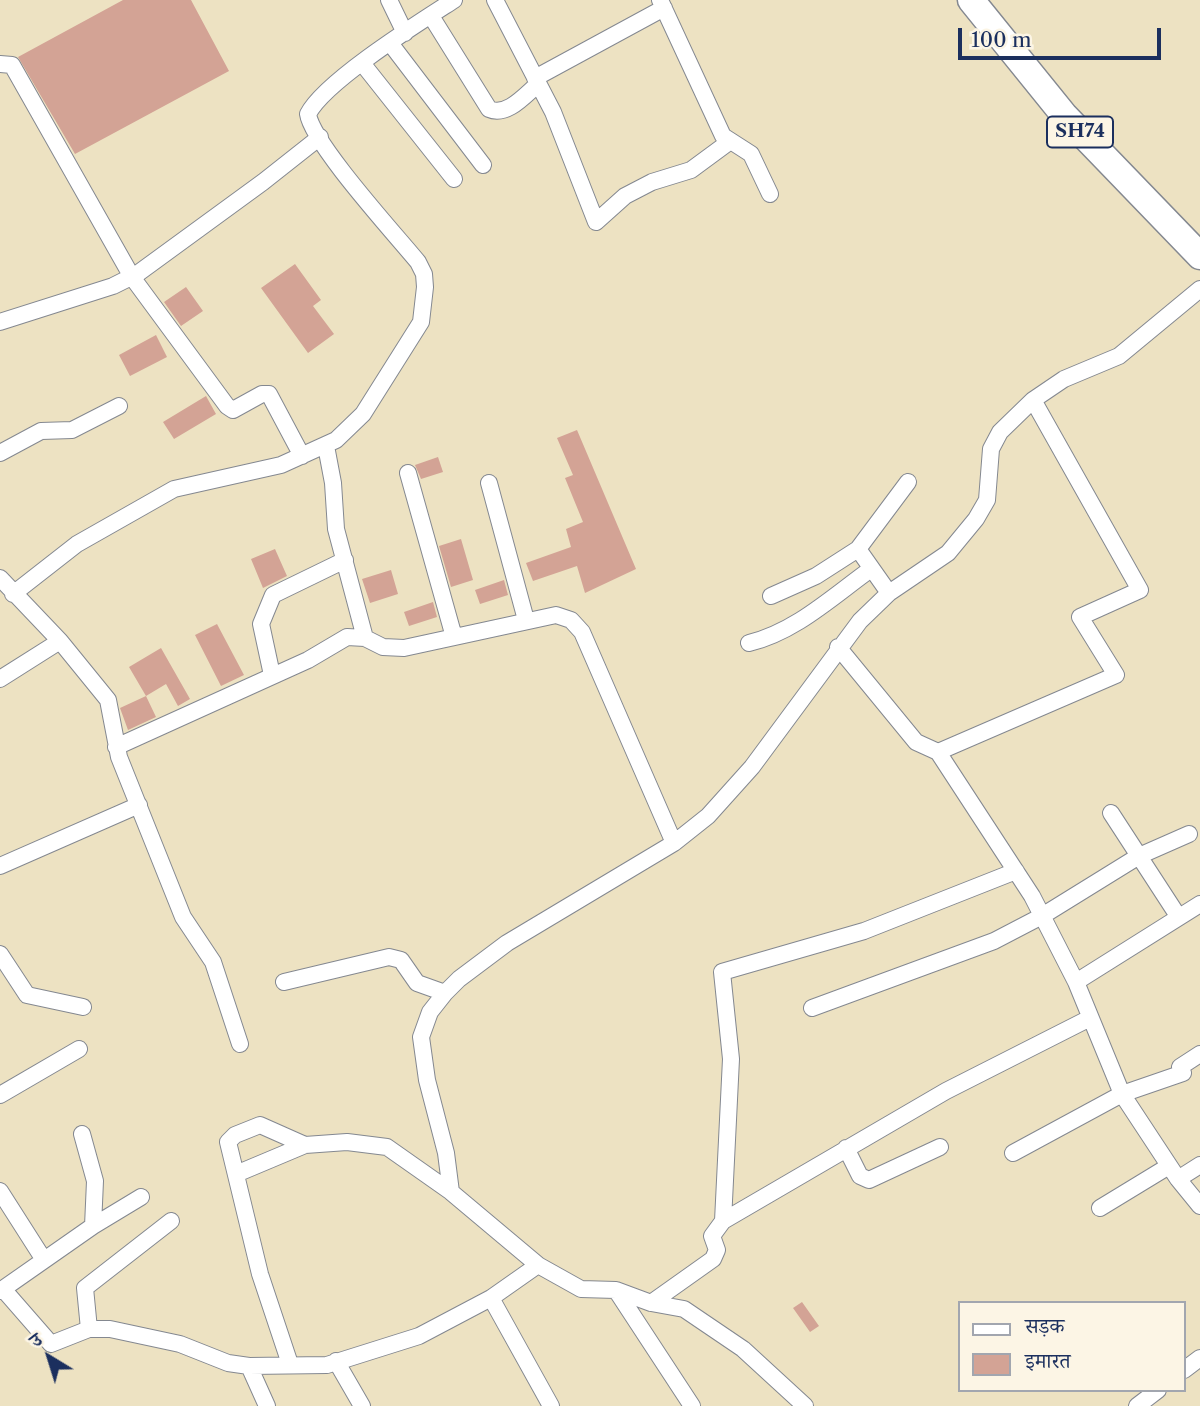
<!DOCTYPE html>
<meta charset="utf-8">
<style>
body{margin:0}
#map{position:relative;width:1200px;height:1406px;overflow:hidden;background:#ede2c2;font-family:"Libre Caslon Text","Noto Serif Devanagari",serif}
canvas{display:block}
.legend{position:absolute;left:958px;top:1301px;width:228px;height:91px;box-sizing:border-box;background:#fcf5e5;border:2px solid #a2a6af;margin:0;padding:9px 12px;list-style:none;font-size:21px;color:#1b2f5e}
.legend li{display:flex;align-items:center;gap:14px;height:35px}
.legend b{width:35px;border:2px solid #a2a6af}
.north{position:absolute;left:14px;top:1322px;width:70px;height:70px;-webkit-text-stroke:5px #fcf5e5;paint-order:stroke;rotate:322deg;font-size:19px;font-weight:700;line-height:28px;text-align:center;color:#1b2f5e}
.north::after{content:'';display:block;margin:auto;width:24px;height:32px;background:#1b2f5e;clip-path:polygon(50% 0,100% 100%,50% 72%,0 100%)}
.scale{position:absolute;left:958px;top:28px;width:203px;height:32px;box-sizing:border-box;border:4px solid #1b2f5e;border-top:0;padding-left:9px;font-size:21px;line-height:24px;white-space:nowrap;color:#1b2f5e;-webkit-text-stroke:5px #fcf5e5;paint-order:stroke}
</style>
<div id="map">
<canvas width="1200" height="1406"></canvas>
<ul class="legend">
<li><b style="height:9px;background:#fff"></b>सड़क</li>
<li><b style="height:19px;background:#d3a395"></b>इमारत</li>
</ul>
<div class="north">उ</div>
<div class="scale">100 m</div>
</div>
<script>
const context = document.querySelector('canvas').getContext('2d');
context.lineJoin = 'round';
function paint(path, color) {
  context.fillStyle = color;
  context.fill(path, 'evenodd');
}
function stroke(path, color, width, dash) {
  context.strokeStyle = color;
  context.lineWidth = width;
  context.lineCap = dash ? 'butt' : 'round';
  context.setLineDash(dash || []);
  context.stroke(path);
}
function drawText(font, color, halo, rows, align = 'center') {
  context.font = font + ' "Libre Caslon Text",serif';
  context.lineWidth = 7;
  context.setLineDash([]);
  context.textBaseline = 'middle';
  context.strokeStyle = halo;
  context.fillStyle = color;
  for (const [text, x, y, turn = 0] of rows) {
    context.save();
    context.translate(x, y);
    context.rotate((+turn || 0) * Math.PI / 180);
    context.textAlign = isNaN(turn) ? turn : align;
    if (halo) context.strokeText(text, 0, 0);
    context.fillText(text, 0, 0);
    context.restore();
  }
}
const building = new Path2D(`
 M123,0H191L229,71L75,154L18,57Z
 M295,264L321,300L313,306L334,334L308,353L261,288Z
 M186,287L203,311L181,326L164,302Z
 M156,335L167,357L130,376L119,355Z
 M206,396L216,414L174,439L163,422Z
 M577,430L636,569L585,593L577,566L533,581L526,563L571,547L566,529L583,522L565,478L573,475L557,438Z
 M438,457L443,472L421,479L415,465Z
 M461,539L473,580L451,587L439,546Z
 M275,549L287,576L263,588L251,559Z
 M391,570L398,594L370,603L362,579Z
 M504,580L508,595L480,604L475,590Z
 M433,602L437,617L409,626L404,612Z
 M217,624L244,675L221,686L195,635Z
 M161,648L190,699L178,706L166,684L146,696L129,667Z
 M146,696L156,717L128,730L120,708Z
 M802,1302L819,1326L810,1332L793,1308Z`);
const minor = new Path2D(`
 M389,0L405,33
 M495,0L553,112L596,222L625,196L652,182L691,170L729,142
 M660,0L723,136L751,154L770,194
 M431,16L489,109C507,117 525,95 538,84
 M390,43L483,165
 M362,63L454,179
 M0,64L12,65L132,277L227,406L233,410L262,394H269L302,456
 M535,78L664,8
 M0,322L113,286L137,274L263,182L320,137
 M1033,400L1140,590L1080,617L1116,675L938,752L1032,896L1076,982L1122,1094L1178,1179L1200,1206
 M326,446L333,483L336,529L365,638
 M0,453L41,431L72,430L119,406
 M408,473L454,637
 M489,483L526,620
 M0,578L60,641L108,700L119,757L183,917L213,962L240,1044
 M889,593L858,549L908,482
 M13,594L77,544L174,489L281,465L336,440L363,414L421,322L425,287L424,274L418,262C395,234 312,143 308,114C325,81 420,22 454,0
 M771,596L816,576L858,549
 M749,643C795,632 832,597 871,569
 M838,647L916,742L938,752
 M272,675L261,624L273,595L345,560
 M0,679L60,641
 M116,747L308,660L347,637L365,638L383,647L404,648L556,615L571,620L582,632L674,843
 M1111,813L1178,916
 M0,866L139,805
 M0,954L27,995L83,1007
 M284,982L389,957L401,960L417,983L445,993
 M1076,982L1200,904
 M812,1008L994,941L1042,916L1139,856L1189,834
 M1180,1067L1200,1054
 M0,1095L79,1049
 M82,1134L95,1181L93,1226
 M846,1148L860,1176L869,1180L940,1147
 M1013,1153L1122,1094L1183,1073
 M236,1174L305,1145
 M1178,1179L1200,1165
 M0,1191L44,1260
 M451,1192L446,1153L427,1080L421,1037L430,1012L445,993L459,979L507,943L674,843L708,816L752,767L860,621L889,593L948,553L976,519L987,500L991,449L1000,432L1033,400L1064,379L1119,356L1200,289
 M1100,1208L1169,1166
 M723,1221L731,1059L722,972L864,931L1016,871
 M3,1289L51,1344L89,1329H110L180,1344L228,1363L249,1366L327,1365L419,1336L491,1298L538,1265
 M616,1290L692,1406
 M0,1291L93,1226L141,1197
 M491,1298L551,1406
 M651,1303L713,1259L717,1250L712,1236L723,1221L946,1091L1090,1018
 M89,1329L85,1288L171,1221
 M336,1361L362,1406
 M290,1364L260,1274L228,1142L235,1135L260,1125L305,1145L347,1142L387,1147L451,1192L538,1265L581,1289L616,1290L651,1303L684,1309L743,1349L805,1406
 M249,1366L267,1406
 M1184,1370L1200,1358
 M1137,1406L1158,1390`);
const primary = new Path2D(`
 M971,0L1064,115L1200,256`);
const shields = [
 [1080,132,66]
];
const shieldNames = [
 ["SH74",1080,132]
];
paint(building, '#d3a395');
stroke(minor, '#848890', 18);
stroke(primary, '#848890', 29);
stroke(minor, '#fff', 16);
stroke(primary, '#fff', 26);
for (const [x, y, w] of shields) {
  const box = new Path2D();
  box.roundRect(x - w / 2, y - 15.5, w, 31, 5);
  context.fillStyle = '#fcf5e5';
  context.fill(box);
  stroke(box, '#1b2f5e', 2);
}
drawText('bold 19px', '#1b2f5e', null, shieldNames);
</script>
